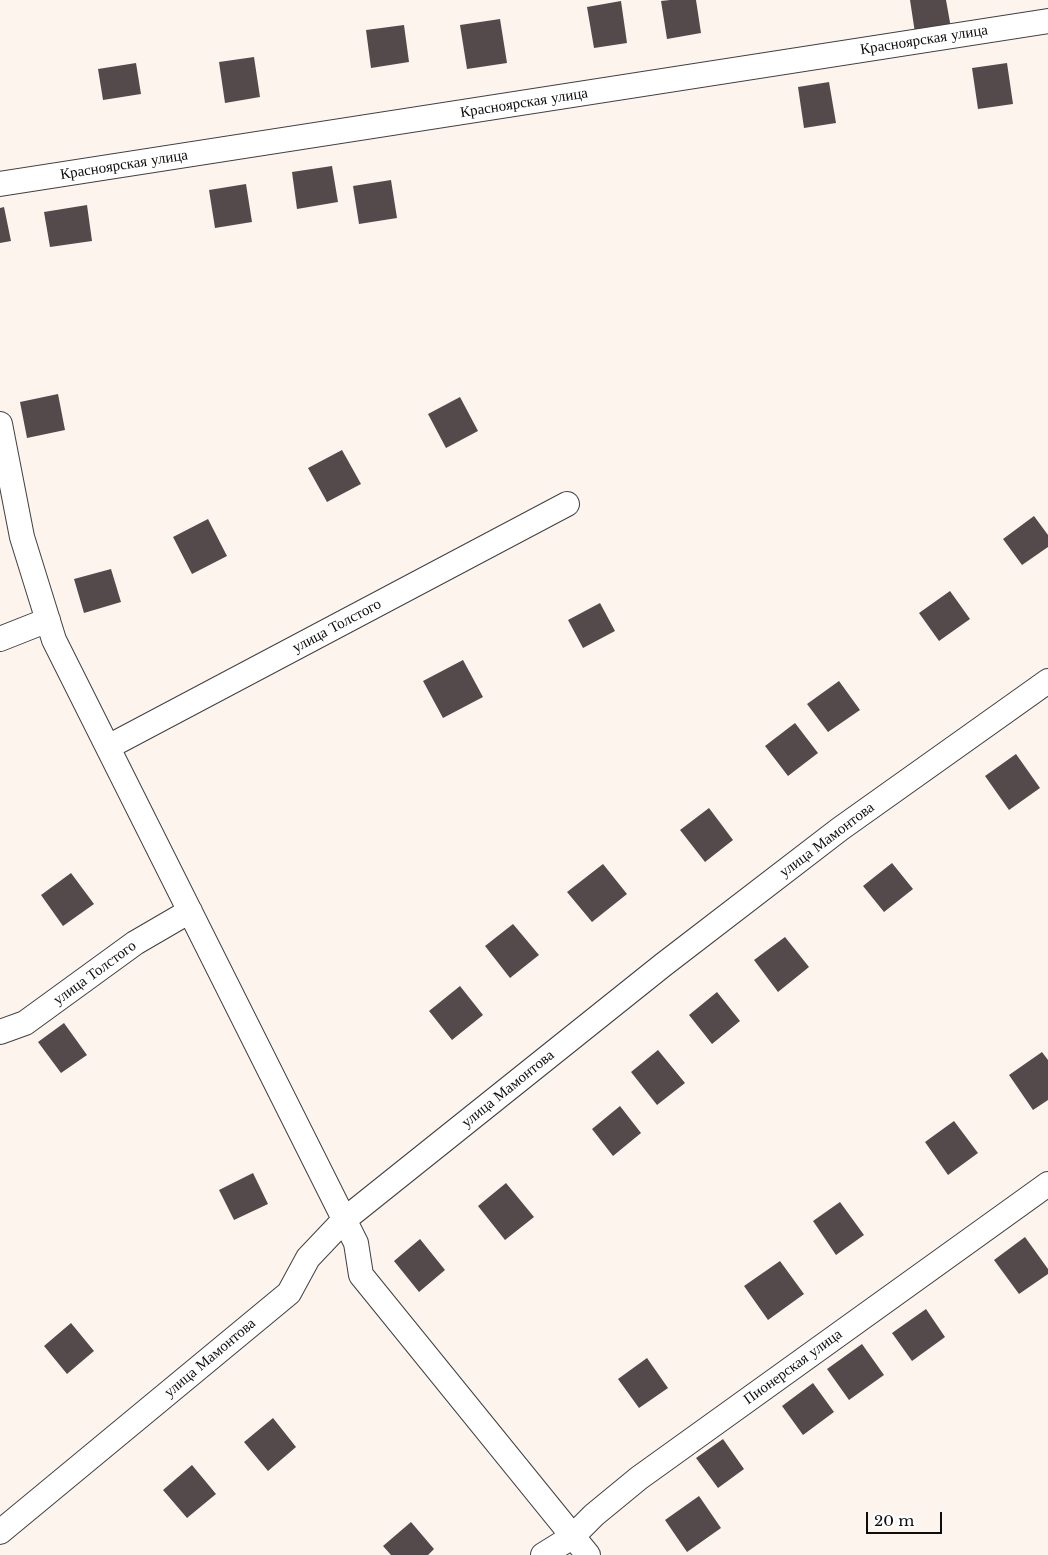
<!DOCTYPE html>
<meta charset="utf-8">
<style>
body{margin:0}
#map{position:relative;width:1048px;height:1555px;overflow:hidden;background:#fef4ee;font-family:"Libre Baskerville",serif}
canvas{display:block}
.scale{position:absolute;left:866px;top:1512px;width:76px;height:22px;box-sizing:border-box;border:2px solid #0d0d0d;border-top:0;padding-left:6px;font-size:15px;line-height:18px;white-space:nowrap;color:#0d0d0d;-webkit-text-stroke:4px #fff;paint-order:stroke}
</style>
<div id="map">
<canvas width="1048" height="1555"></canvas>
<div class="scale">20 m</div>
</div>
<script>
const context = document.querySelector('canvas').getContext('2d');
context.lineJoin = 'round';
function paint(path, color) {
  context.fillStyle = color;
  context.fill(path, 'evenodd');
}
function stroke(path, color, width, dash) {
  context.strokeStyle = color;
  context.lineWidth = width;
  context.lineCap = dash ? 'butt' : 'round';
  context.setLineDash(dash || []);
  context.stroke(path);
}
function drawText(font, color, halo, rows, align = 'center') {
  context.font = font + ' "Libre Baskerville",serif';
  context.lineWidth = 5;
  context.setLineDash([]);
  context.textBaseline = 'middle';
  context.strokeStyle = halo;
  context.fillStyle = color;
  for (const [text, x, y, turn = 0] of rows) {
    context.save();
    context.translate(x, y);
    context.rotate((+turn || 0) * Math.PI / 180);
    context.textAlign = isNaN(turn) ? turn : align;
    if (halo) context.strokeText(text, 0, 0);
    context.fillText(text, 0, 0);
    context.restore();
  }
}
const building = new Path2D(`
 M670,0H696L701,33L667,39L661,1Z
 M910,0H946L951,28L915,33Z
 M621,1L627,43L594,48L587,7Z
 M500,19L507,63L467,69L460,25Z
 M404,25L409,62L371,68L366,30Z
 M254,57L260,97L225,103L219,62Z
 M136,63L141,94L103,100L98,69Z
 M1007,63L1013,104L978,109L972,68Z
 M829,82L836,123L804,128L798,87Z
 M332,166L338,202L297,209L292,172Z
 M391,180L397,218L359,224L353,186Z
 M246,184L252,222L215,228L209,190Z
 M87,205L92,241L50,247L44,212Z
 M4,207L11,241L0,243V208Z
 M58,394L65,430L27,438L20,402Z
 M460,397L478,431L446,448L428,414Z
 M342,450L361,484L327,502L308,468Z
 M1034,516L1048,535V547L1022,565L1003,539Z
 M208,519L227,556L192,574L173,537Z
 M111,569L121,602L84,613L74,579Z
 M950,591L970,619L939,641L919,613Z
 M600,603L615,631L583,648L568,620Z
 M463,660L483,697L443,718L423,681Z
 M839,681L860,710L828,732L807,704Z
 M795,723L818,753L788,776L765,746Z
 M1016,754L1040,788L1009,810L985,776Z
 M709,808L733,840L705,862L680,830Z
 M892,863L913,889L884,912L863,886Z
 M603,864L627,894L592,922L567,892Z
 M71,873L94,904L63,926L41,895Z
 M513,924L539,955L510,978L485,946Z
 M785,937L809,967L778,992L754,960Z
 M460,986L483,1015L452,1040L429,1011Z
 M717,992L740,1021L712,1044L689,1015Z
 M64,1023L87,1055L61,1073L38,1042Z
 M658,1050L685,1083L657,1105L631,1072Z
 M1042,1052L1048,1060V1100L1033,1110L1009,1075Z
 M620,1106L641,1133L613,1156L592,1129Z
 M954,1121L978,1153L948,1175L925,1142Z
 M253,1173L268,1204L234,1220L219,1190Z
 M506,1183L534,1217L505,1240L478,1206Z
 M840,1202L864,1235L836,1255L813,1221Z
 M1025,1237L1048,1269V1274L1019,1294L994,1260Z
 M420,1239L445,1270L419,1292L394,1261Z
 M780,1261L804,1294L768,1320L744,1286Z
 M926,1309L945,1337L912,1361L892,1333Z
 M71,1323L94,1351L67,1374L44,1346Z
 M862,1344L884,1375L849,1400L827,1369Z
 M647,1358L668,1388L639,1408L618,1379Z
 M813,1383L834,1412L803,1435L782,1406Z
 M273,1418L296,1447L268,1471L244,1442Z
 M723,1439L744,1469L718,1488L696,1458Z
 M192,1465L216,1494L187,1518L163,1490Z
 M699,1496L721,1528L687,1552L665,1520Z
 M411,1522L434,1549L428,1555H391L383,1546Z`);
const street = new Path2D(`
 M0,184L1048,21
 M0,424L22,537L54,640L356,1243L361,1275L588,1555
 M0,639L48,620
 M108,747L567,504
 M0,1032L25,1023L135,943L190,911
 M0,1532L289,1293L308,1258L344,1220L663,965L840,829L1048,681
 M543,1555L572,1537L594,1515L639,1478L1048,1184`);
const streetNames = [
 ["Красноярская улица",924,40,-9],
 ["Красноярская улица",524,103,-9],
 ["Красноярская улица",124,165,-9],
 ["улица Толстого",337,626,-28],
 ["улица Мамонтова",827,840,-37],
 ["улица Толстого",95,973,-36],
 ["улица Мамонтова",508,1089,-39],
 ["улица Мамонтова",210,1358,-40],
 ["Пионерская улица",793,1367,-36]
];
paint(building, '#554a4b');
stroke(street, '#404040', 26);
stroke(street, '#fff', 24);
drawText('15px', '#0d0d0d', '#fff', streetNames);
</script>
